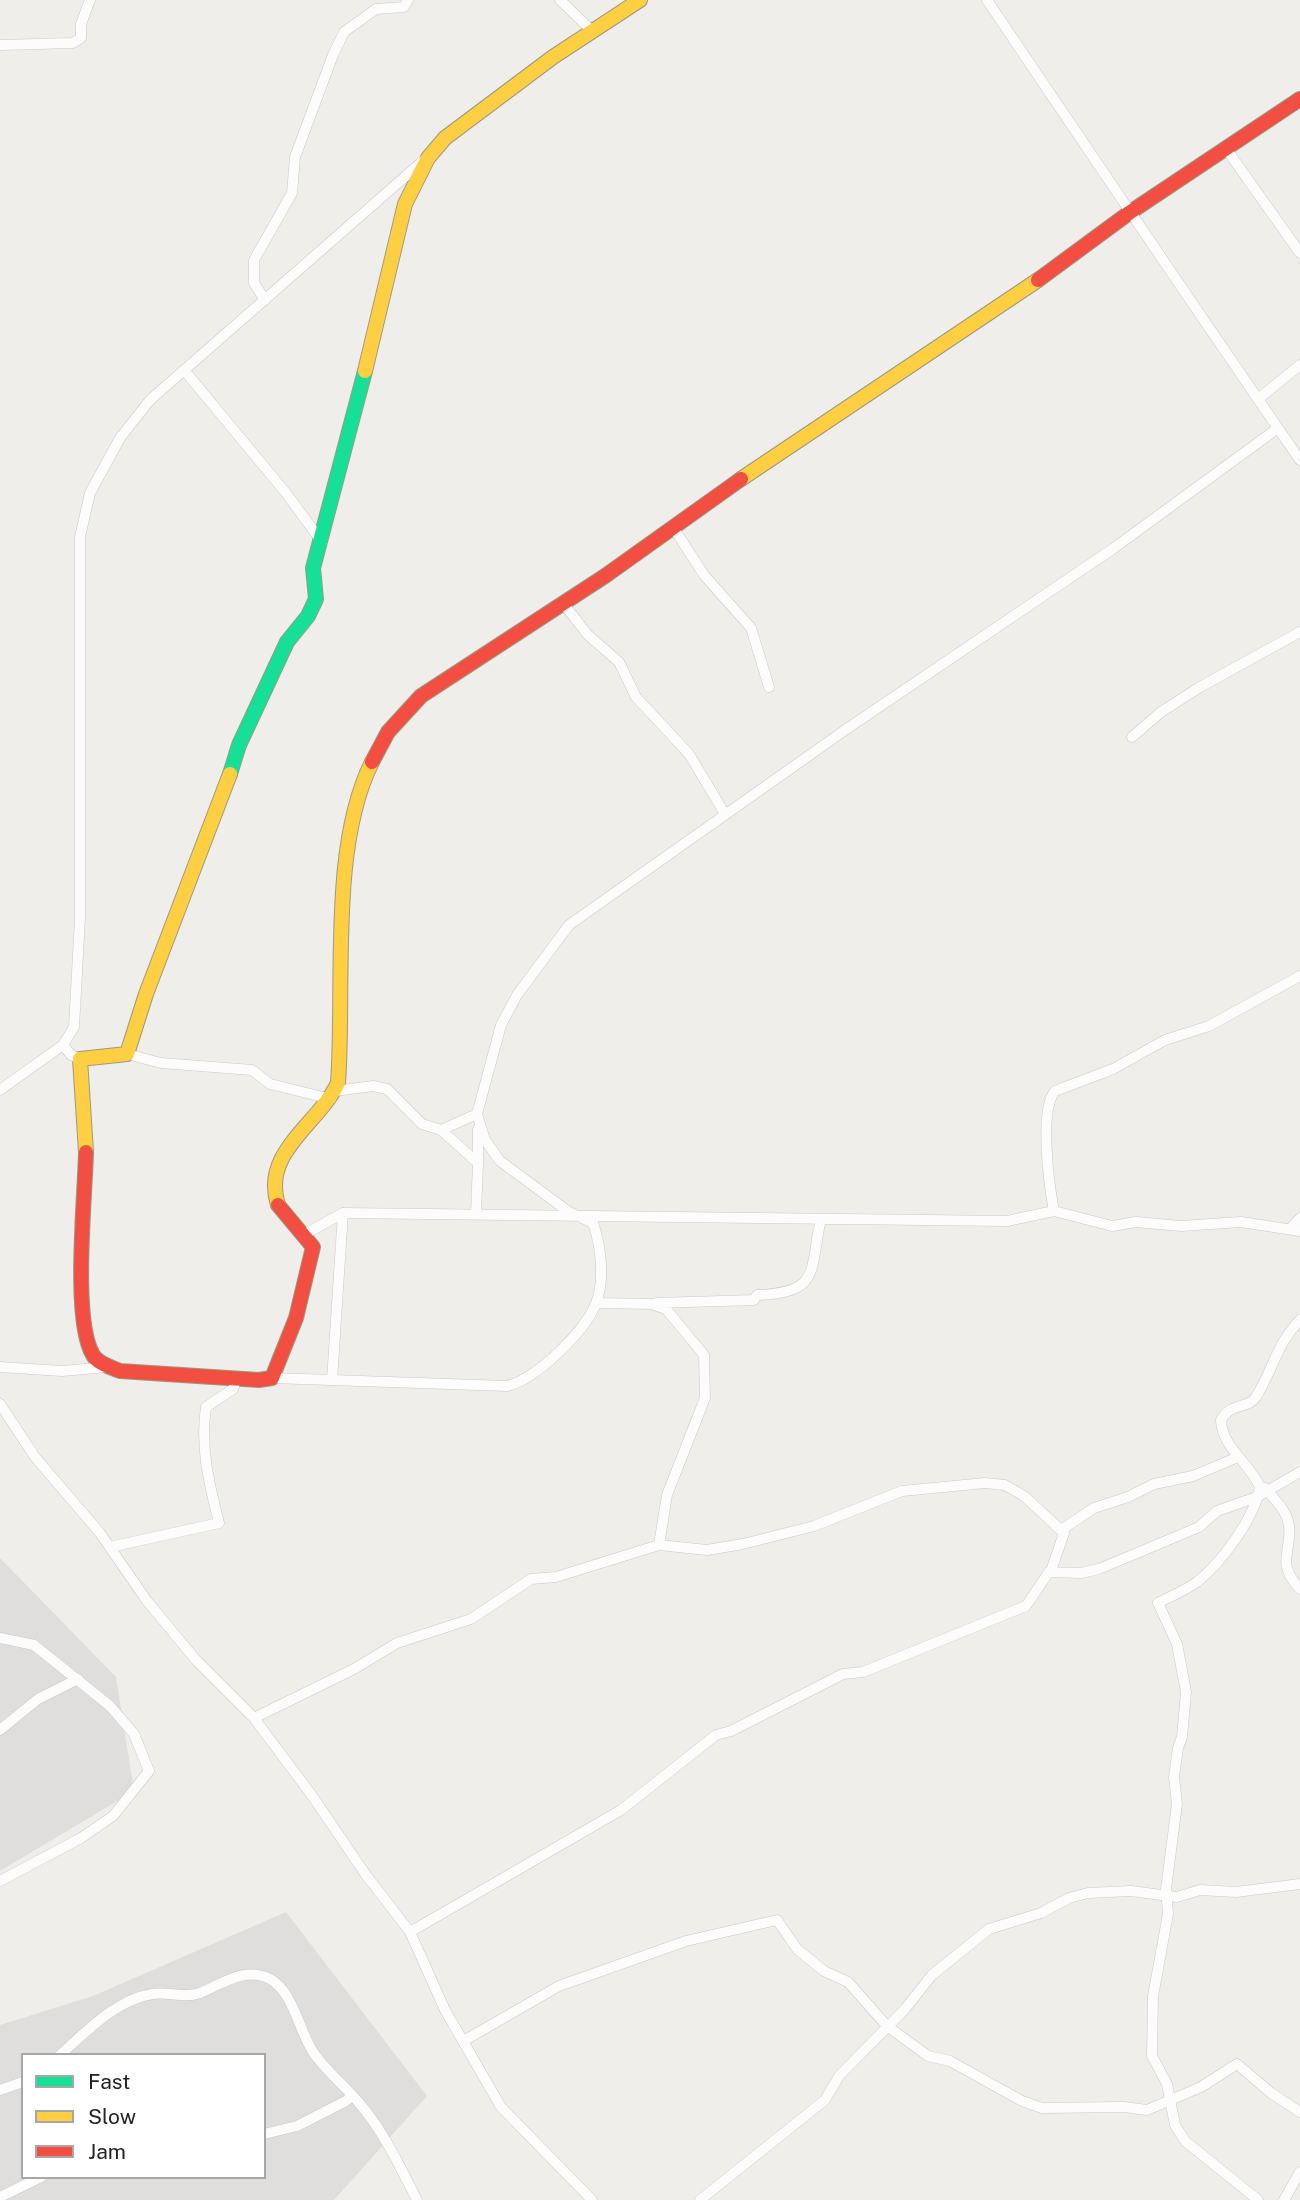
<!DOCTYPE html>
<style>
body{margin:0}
#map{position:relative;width:1300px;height:2200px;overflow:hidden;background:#f0eeeb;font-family:"Public Sans",sans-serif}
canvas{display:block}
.legend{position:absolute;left:21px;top:2053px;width:245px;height:126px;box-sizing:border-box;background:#fff;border:2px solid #a7a7a7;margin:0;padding:9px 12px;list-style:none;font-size:21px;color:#222}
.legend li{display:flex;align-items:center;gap:14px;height:35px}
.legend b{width:35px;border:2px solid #a7a7a7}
</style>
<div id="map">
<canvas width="1300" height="2200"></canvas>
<ul class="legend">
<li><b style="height:9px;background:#16e098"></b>Fast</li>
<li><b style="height:9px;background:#ffcf43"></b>Slow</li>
<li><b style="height:9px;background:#f24e42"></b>Jam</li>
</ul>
</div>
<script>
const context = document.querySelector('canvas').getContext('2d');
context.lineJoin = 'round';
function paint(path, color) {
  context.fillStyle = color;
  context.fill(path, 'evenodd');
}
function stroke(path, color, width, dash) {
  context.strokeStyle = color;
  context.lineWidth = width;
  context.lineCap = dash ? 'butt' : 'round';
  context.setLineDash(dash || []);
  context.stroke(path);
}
const residential = new Path2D(`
 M0,1558L116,1677L134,1791L0,1871Z
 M286,1912L427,2096L334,2200H0V2025L93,1996ZM23,2055H264V2177H23Z`);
const street = new Path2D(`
 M560,0L593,32
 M987,0C1091,154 1194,307 1300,460
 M0,45L73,43L81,38V24L90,0
 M1227,150L1300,253
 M265,300L254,283V260L292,193L295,157L333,55L344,32L376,9L404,7L408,0
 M184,370L286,493L322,542
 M1258,399L1300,365
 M673,527L704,575L751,628L769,687
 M563,603L588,635L619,662L636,697L689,754L725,814
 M1132,737L1161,712L1200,687L1300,632
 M127,1054L161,1063L252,1070L270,1084L331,1099
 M80,1059L71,1055L63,1045L74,1027L80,918V537L90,493L120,438L150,400L423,161
 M0,1090L63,1045
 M335,1091L373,1086L387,1089L422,1124L441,1130L478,1163L476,1214
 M441,1130L477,1114
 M478,1163V1129
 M1054,1211C1049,1185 1039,1110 1055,1091L1113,1069L1165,1040L1209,1026L1300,976
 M1290,1229L1300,1218
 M305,1234L343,1213
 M596,1303L652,1304L666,1309L704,1355L705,1398L667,1495L659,1545
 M656,1303L754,1300L757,1295C822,1293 809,1270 821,1219
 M0,1367L62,1371L107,1367
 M272,1378L507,1386C535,1380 586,1331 596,1303C605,1280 601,1246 593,1223L569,1212L500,1161L485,1140L477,1114L501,1025L517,995L569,925L848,728L1114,548L1278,428
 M332,1380L343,1213L1007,1221L1054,1211L1112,1226L1136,1222L1181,1226L1241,1222L1300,1231
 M0,1404L35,1457L100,1533L147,1601L196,1660L254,1718L313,1797L366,1875L410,1932L445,2010L501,2107L592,2200
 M1265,1488C1274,1499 1287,1510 1289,1526C1292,1553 1275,1562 1300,1589
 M1061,1530L1094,1508L1128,1497L1154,1484L1193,1476L1238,1457
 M110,1547L219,1523C209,1483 200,1448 206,1407L233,1389L237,1378
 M0,1638L34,1645L110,1706L134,1734L149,1771L113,1816L81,1838L0,1881
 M254,1718L354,1669L397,1643L471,1619L531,1579L556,1577L659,1545L707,1550L743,1544L814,1526L902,1491L985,1483L1005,1485L1024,1496L1064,1533L1051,1571
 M0,1730L38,1699L78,1679
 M410,1932L621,1810L716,1735L731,1731L843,1674L863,1672L1026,1606L1049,1572L1081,1573L1099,1569L1199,1527L1217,1511L1257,1497L1300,1472
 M465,2040L559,1986L686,1941L777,1920L797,1949L824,1971L848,1982L887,2026L928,2056L950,2061L1022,2101L1042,2108L1124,2107L1147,2110L1201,2087L1237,2064L1271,2093L1300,2112
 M60,2055C86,2032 115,2000 152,1994C169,1991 183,1999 200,1993C223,1984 244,1966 270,1979C293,1991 300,2033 313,2052C326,2071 345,2086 360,2104C384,2132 400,2167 417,2200
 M0,2090L23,2082
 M264,2134L297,2126L346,2101L352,2095
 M0,2197L41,2177
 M700,2200L825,2100L839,2076L905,2009L932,1975L989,1929L1041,1913L1069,1898L1088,1893L1131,1891L1177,1897L1200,1890L1236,1892L1300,1884
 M1258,2200L1185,2141L1175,2125L1167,2084L1152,2056L1153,1996L1168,1914L1166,1889L1177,1804L1174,1777L1178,1748L1182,1737L1186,1692L1177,1644L1158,1603C1171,1596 1186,1590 1197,1582C1222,1562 1254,1519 1260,1487C1250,1463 1222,1448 1221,1420C1232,1401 1247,1410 1256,1397C1272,1372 1278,1341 1300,1320
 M1284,2200L1300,2172`);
const fast = new Path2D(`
 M230,774L239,745L287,642L308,616L316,599L313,568L365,371`);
const slow = new Path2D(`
 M365,371L405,204L428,158L445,138L553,57L640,0
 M741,479L1038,280
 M86,1152L80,1059L127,1054L146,994L230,774
 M278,1205C261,1152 318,1125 338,1083C345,987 329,848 372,762`);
const jam = new Path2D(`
 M1038,280L1129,213L1300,99
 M372,762L388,732L421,696L605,576L741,479
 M86,1152C85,1198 72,1320 93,1355C98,1364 111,1367 120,1371L259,1380L272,1378L296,1318L313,1247L278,1205`);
paint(residential, '#dfdedc');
stroke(street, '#c9c8c7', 11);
stroke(fast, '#999a82', 16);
stroke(slow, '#999a82', 16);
stroke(jam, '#999a82', 16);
stroke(street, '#fdfcfc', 10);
stroke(fast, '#16e098', 14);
stroke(slow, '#ffcf43', 14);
stroke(jam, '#f24e42', 14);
</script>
